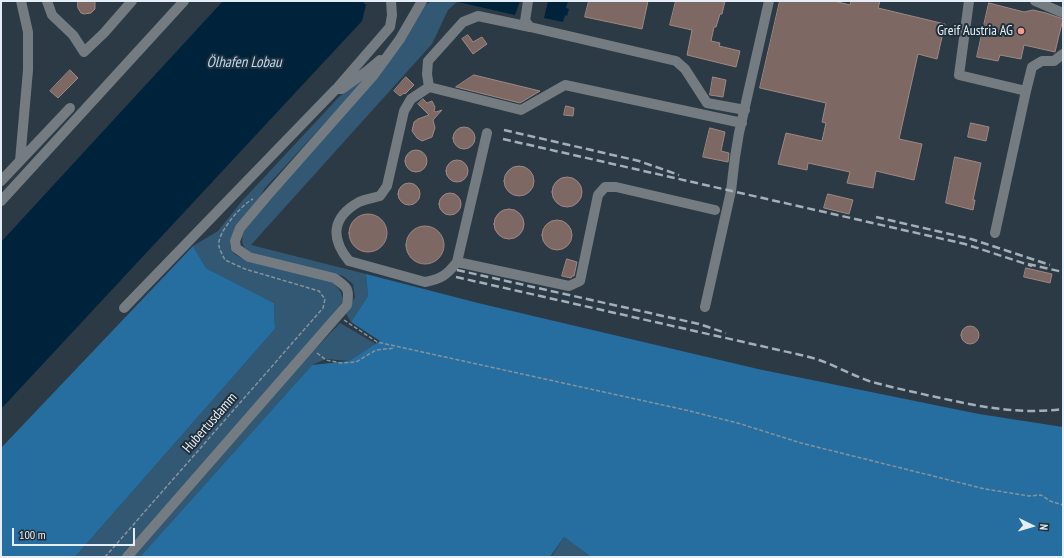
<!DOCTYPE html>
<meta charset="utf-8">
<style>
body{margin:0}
#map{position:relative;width:1064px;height:558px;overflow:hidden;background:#2b3a45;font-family:"PT Sans Narrow",sans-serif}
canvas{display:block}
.frame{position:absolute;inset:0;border:2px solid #e5eef6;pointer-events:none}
.north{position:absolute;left:1012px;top:506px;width:40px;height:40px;-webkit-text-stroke:3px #21303b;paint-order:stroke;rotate:95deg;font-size:11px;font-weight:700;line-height:16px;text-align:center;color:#e5eef6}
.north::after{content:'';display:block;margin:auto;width:14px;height:18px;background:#e5eef6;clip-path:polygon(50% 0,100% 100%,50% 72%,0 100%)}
.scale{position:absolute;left:12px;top:528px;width:123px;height:18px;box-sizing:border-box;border:2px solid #e5eef6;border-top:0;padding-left:5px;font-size:12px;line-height:14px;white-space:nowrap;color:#e5eef6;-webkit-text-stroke:3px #21303b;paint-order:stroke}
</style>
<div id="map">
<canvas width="1064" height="558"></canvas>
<div class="frame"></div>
<div class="north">N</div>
<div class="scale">100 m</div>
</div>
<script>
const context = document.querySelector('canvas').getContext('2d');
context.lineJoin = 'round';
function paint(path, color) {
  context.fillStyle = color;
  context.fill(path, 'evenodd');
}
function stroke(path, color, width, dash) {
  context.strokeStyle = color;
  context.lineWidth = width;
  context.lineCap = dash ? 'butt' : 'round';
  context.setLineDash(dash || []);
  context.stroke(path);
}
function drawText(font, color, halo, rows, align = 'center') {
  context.font = font + ' "PT Sans Narrow",sans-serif';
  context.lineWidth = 4;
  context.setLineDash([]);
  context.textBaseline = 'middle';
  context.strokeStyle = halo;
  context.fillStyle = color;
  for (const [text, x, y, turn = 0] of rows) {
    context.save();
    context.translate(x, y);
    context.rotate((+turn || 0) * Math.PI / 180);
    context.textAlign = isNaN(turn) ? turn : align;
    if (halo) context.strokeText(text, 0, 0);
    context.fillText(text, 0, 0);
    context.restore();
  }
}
const green = new Path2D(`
 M432,1H458L448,10L432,44L251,245L366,274L368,296L351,322L346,314L355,297L353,284L343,276L249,252C241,245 241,241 244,231L418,12L428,3Z
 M370,74L265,188C262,193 260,198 257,202C250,212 225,235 231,249C234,256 242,258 249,260L328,280C337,286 342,290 343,301L325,324L307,344L316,348L340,323L376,344L349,361L326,359L312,365L140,557H75L275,329L274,303L206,268L193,246L218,231L242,201L339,97Z
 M564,537L591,557H551Z`);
const forest = new Path2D(`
 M193,246L206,268L274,303L275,329L75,557H1V448Z
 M366,274L478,303L758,369L979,414L1063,427V557H591L564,537L550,557H140L312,365L349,361L380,341L351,322L368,296Z`);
const water = new Path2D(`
 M223,1H362L366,5L362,21L1,409V242Z
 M460,1H520L515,15L458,2Z
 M548,1H568L566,8L569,9L567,16L565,15L563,22L544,18Z`);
const building = new Path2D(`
 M78,1H95V9L91,13L84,14L81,13L78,8Z
 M589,1H648L642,29L585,17Z
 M676,1H725L722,14H720L716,27H714L711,41L720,43L719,46L740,51L736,67L687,55L692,30L670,25Z
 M780,1H834L850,5L851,1H880L878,8L945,24L937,59L918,54L899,139L922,144L914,180L876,171L873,188L847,183L850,172L808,163L807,170L778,164L786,133L822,141L826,123L822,122L826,103L760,88Z
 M989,3L1024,12L1033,10L1046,13L1063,19L1055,52L1024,45L1021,59L1000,55L998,61L977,57Z
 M468,35L473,42L482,37L487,44L473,54L462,39Z
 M70,70L78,78L58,98L50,91Z
 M474,75L540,91L520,103L456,87Z
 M406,77L414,85L405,94L404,93L400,96L394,91Z
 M713,77L726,80L723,97L710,95Z
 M423,99L427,103L432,101L435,107L434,111L436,112L442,110L433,120L435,128L432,137L422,141L417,138L412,131L414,122L418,119L429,115L418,104Z
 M566,106L574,108L573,116L564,115Z
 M971,123L989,127L986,141L968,137Z
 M453 138a11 11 0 1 1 22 0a11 11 0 1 1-22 0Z
 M710,128L725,132L721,151L729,153L728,162L703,157Z
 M405 161a11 11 0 1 1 22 0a11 11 0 1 1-22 0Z
 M955,157L981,163L973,200H975L973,210L946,203Z
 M446 171a11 11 0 1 1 22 0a11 11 0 1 1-22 0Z
 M504 181a15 15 0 1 1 30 0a15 15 0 1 1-30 0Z
 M552 192a15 15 0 1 1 30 0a15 15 0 1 1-30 0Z
 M398 194a11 11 0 1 1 22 0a11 11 0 1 1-22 0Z
 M439 204a11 11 0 1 1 22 0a11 11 0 1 1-22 0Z
 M828,194L853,200L849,214L824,208Z
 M494 224a15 15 0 1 1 30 0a15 15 0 1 1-30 0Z
 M349 233a19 19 0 1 1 38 0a19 19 0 1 1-38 0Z
 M542 235a15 15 0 1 1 30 0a15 15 0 1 1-30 0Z
 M406 245a19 19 0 1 1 38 0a19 19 0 1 1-38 0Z
 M567,259L577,262L574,276H572L571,278L562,276Z
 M1026,268L1052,274L1050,283L1024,277Z
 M961 335a9 9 0 1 1 18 0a9 9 0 1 1-18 0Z`);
const path = new Path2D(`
 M344,320L377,342L690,411L741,424L801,443L985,489L1029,496L1041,495L1050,501L1063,505
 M317,353L326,360L341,363L356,362L376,350L395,348
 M105,557L323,308L325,299L319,291L245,269L225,260C223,256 220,251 219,246C216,234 242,204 253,199`);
const minor = new Path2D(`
 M47,1L52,15L73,35L84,52L104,33L132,1
 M528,1L525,21L530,27L676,61L685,69L707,103L745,110
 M969,1L959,75L1026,91L1032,67L1042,61H1054L1063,54
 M1035,1L1063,13
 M530,27L478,16L463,22L428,61L427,74L429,87L521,110L565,85L742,123
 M338,87L390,27L392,15L391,1
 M429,87L411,99L404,111L387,186L380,196C373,198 365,199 359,202C332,217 330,238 349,261L425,282C441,279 447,275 457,262L487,133
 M20,161L28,70V32L21,1
 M1,181L70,108
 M1,201L184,1
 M995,233L1026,91
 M457,262L569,286L580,281L598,195L605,187H616L715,210
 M705,307L731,191L735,157L739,133L769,1
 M124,308L336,89H342L367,71L380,60
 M127,557L347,305C350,288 347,287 334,278L249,257L236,248L235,241L240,228L267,196L373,76L400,39L422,1`);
const rail = new Path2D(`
 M504,130L639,161L679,175
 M503,139L965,244L1032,266
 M876,217L971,239L1050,265
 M1028,264L1063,272
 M457,270L699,324L726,333
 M456,277L792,353C801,355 810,357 819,360C836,366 852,375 869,381C889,387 910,391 931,396C978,406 1015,415 1063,409`);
const markers = [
 [1021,31,4,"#f49d8d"]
];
const poiNames = [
 ["Greif Austria AG",1013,31]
];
const streetNames = [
 ["Hubertusdamm",210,423,-49]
];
const waterNames = [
 ["Ölhafen Lobau",244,63]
];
paint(green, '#325874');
paint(forest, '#256e9f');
paint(water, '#00233c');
paint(building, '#7e6864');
stroke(building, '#9e8883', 1);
stroke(path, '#87939c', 1.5, [4, 2]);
stroke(minor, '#747c82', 10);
stroke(rail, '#a4afb8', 2.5, [8, 4]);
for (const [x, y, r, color] of markers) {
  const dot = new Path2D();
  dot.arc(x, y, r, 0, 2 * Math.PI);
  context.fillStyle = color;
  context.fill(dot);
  stroke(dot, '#21303b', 1.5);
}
drawText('14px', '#e5eef6', '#21303b', poiNames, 'right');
drawText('14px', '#e5eef6', '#21303b', streetNames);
drawText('italic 15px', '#b6d9f5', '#21303b', waterNames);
</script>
